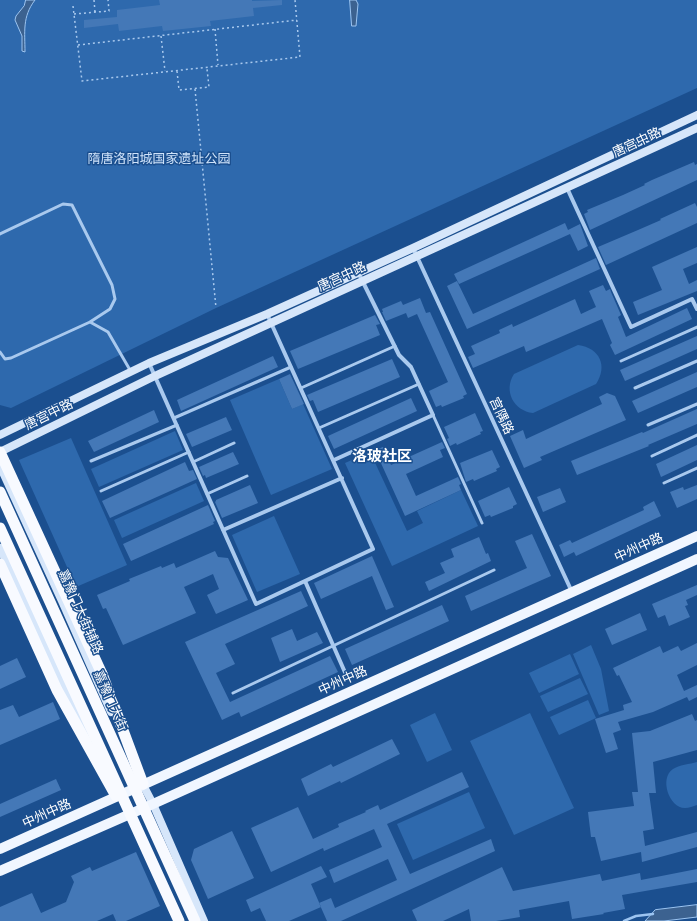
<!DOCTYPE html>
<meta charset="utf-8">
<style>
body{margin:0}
canvas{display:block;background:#1b4f8f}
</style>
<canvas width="697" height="921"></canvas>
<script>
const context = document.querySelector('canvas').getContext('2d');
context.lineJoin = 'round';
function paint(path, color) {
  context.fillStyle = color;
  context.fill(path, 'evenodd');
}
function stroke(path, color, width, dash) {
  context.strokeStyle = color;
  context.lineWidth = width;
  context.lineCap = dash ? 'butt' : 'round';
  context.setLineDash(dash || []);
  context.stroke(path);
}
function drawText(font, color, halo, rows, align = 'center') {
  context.font = font + ' "Fira Sans Condensed","Noto Sans SC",sans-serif';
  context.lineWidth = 3;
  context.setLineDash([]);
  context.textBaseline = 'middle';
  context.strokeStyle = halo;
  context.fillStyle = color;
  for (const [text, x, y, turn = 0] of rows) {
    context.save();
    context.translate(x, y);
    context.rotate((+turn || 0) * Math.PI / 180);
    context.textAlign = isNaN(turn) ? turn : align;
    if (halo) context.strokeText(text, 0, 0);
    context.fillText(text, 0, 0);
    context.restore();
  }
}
const green = new Path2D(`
 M0,0H697V88L216,308L11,408L0,405Z
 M578,345C600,348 608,366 596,384L533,413C514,411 503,391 514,374Z
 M279,379L292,409L303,404L332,469L271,495L230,400Z
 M175,431L183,450L99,487L91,469Z
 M71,438L127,565L76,587L19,460Z
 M370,452L407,531L423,523L417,511L461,490L478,526L392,566L345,463Z
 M196,483L204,501L122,538L114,520Z
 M274,516L300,574L257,592L232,535Z
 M591,645L601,669L609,711L599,715L573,654Z
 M570,654L579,674L539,693L529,673Z
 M580,678L588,694L548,712L540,696Z
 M588,700L596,718L559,735L550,717Z
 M435,713L452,750L427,762L410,725Z
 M530,713L574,808L514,835L470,741Z
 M697,762V805C693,806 689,808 685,808C669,808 659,778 673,769C679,765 690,764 697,762Z
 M469,792L485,828L413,860L397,824Z`);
const water = new Path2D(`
 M26,0H35C22,17 25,32 25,52L22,51V36L15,20L16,16L24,6Z
 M350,0H356L358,4L356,26H352Z
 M697,905V917L664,921H645L655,910Z`);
const stream = new Path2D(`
 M624,921L636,916L653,914`);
const building = new Path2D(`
 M159,0H252V1L282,0V5L253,8L254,16L210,21L211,26L163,31L162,26L119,31L118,24L84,28V20L117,17V10L160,5Z
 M694,162L695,165L697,164V180L590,230L584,214L588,212L587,210L623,195L645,185L644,184L652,180Z
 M695,203L697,207V223L606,265L598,247L638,230L661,220L660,219Z
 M565,223L568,230L580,224L588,246L578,251L570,234L459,284L454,274Z
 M697,247V263L683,269L689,284L697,280V291L638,315L633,302L662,290L652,267Z
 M596,258L600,269L467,329L447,286L457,281L473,314Z
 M603,285L606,291L610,289L611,292L621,315L618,317L626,337L687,308L692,319L615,355L610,345L612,343L602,319L526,352L524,346L473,368L468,357L475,354L471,346L500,333L499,330L512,324L513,327L575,299L581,314L596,307L589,291Z
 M420,298L426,313L430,312L467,394L463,396L464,398L442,407L441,405L436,407L429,391L448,382L417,314L408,318L406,313L386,321L382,312H383L382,309L401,301L403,305Z
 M375,315L380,324L376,325L380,335L298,369L290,351Z
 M697,336V349L625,381L620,370Z
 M273,356L278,367L181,411L177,400Z
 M392,359L400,377L318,412L313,400L310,401L307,395Z
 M697,372V387L638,413L632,401Z
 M290,374L304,404L292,409L279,379Z
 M607,393L615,396L626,420L540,457L542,460L524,468L510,436L523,430L526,439L602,404L599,397Z
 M411,398L417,411L334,449L328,436Z
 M697,409V424L648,445L649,446L577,475L571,461L642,432L643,433Z
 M154,410L159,422L94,452L88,441Z
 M475,413L483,431L480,432L481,434L457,445L456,443L450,446L447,439L449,438L444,427Z
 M226,417L232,430L192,447L186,434Z
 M442,442L445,448L440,450L443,457L406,474L416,496L458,477L461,484L459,485L461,490L405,516L375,450L383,447L391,465Z
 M697,445V460L661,477L656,464Z
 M492,450L500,467L496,469L497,471L474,481L473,479L466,482L460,463Z
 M233,452L239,464L206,478L205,475L203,476L199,467Z
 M185,462L189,471L193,470L197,479L110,518L102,501Z
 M250,485L258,503L222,518L215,502L216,501V500Z
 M697,485V499L677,508L670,492L683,487L684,490Z
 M509,487L517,504L513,506V508L491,517L490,515L485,517L478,501Z
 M560,488L566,502L543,512L537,497Z
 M654,501L661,516L576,556L574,552L564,557L559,545L570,540L572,543L644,510L643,507Z
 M208,505L215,521L213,522L214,524L131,561L123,544Z
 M532,534L551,576L471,611L465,596L527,568L515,541Z
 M479,537L486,554L488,553L491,561L429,591L425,582L445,573L440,563L454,557L451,549Z
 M215,551L218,557L228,558L248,600L216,614L207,595L219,589L213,574L184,587L196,613L123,645L106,608L103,609L97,595L130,581L129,579L161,566L162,568L174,563L176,568Z
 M372,556L394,607L386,610L372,576L321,599L314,583Z
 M697,585V595L686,600L688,605L685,606L690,617L669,626L665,615L658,618L652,604Z
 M301,591L308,606L225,644L235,664L216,673L230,702L330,656L338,672L241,717L239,712L222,720L185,642Z
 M442,605L449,621L352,665L345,649Z
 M640,613L647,630L612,645L605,629Z
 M292,629L297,641L317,632L323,643L280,662L271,638Z
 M697,643V665L677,675L684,691L697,685V697L689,701L687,697L653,712L618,722L621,730L613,733L618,749L606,753L595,719L624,710L623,705L632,702L619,675L617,676L613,668L660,646L663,653L678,646L681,651Z
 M17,658L26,677L0,689V666Z
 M53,702L60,719L0,745V710L13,705L19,717Z
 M692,714L695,721L697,720V750L653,762L656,793H649L654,829L643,831L645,846L697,832V847L642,862L641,852L601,861L595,837H591L588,812L634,806L632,792H638L632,733L650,731Z
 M392,739L400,754L341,783L340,781L308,796L301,779L331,764L333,767Z
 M462,772L469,787L387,824L410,874L491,839L495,851L341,921H327L319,903L331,898L335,908L397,880L388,859L334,883L329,870L382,847L374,829L324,851L323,848L271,872L251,828L298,807L313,839L339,827L338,824L366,812L365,811L378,805L380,810Z
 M56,779L61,790L0,817V804Z
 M232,831L254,878L208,899L191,860L194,849Z
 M136,852L160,906L126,921H116L113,914L97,921H0V907L32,893L41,913L66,902L74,882L71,876L90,867L92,871Z
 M321,866L327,877L311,884L321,907L289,921H266L260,908L251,912L246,900Z
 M502,867L513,891L600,874L602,881L640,873L641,880L697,869V882L622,895L625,909L603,913L604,914L572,919L569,901L519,910L520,917L496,921H471L469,909L443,921H417L412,910Z`);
const path = new Path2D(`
 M94,0L95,12
 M73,6L82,81L300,57L295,0
 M74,14L109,11L108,0
 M215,29L218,65
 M161,36L165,71
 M78,45L297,20
 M177,71L179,90L209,87L207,69
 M195,89L216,308`);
const service = new Path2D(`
 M0,234L63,204L72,205L112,285L115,299L110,309L90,322
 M0,352L5,359L11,358L90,322L108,332L130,370
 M621,361L697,327
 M301,388L395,346
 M635,388L697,361
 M433,415L482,523
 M174,418L291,367
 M648,425L697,404
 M319,428L419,384
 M652,456L697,435
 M91,461L177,425
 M193,462L234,443
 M664,483L697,468
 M101,491L189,452
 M207,494L247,476
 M233,693L494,570`);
const minor = new Path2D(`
 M567,188L631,327L692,299L697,309
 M413,248L572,592
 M149,363L256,604L373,549L267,314
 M334,460L433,415L411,367L399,355L358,272
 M223,530L342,478
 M305,581L347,677`);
const secondary = new Path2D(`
 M0,435L149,363L267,314L413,248L697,115
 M0,452L155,376L697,128
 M0,466L62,601L111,712
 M0,548L89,738
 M141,781L153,804L204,921`);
const primary = new Path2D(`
 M0,849L697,536
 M0,871L153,804L697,559`);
const trunk = new Path2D(`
 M0,564L57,690L116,796
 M102,674L143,784`);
const trunkBridge = new Path2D(`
 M0,452L102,674
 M0,492L195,921
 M0,528L179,921`);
const streetNames = [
 ["唐宫中路",637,143,-25],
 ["唐宫中路",342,277,-25],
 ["唐宫中路",49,415,-26],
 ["宫隅路",501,416,65],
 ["中州中路",639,548,-24],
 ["嘉豫门大街辅路",80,612,66],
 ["中州中路",343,681,-24],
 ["嘉豫门大街",110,701,66],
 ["中州中路",47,814,-24]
];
const parkNames = [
 ["隋唐洛阳城国家遗址公园",159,159]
];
const quarterNames = [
 ["洛玻社区",382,457]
];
paint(green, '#2e69ad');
paint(water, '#3c6290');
stroke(water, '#9cc4f0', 1);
stroke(stream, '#9cc4f0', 2.5);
paint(building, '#4478b7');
stroke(path, '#a9c9ee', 1.5, [2, 3]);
stroke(service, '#a9c9ee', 3);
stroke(minor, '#a9c9ee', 4);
stroke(secondary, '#d6e6fa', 8);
stroke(primary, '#f0f6ff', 10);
stroke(trunk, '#f8faff', 11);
stroke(trunkBridge, '#f8faff', 11);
drawText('13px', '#fff', '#1b4f8f', streetNames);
drawText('13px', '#cfe3fa', '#1b4f8f', parkNames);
drawText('bold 15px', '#fff', '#1b4f8f', quarterNames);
</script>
